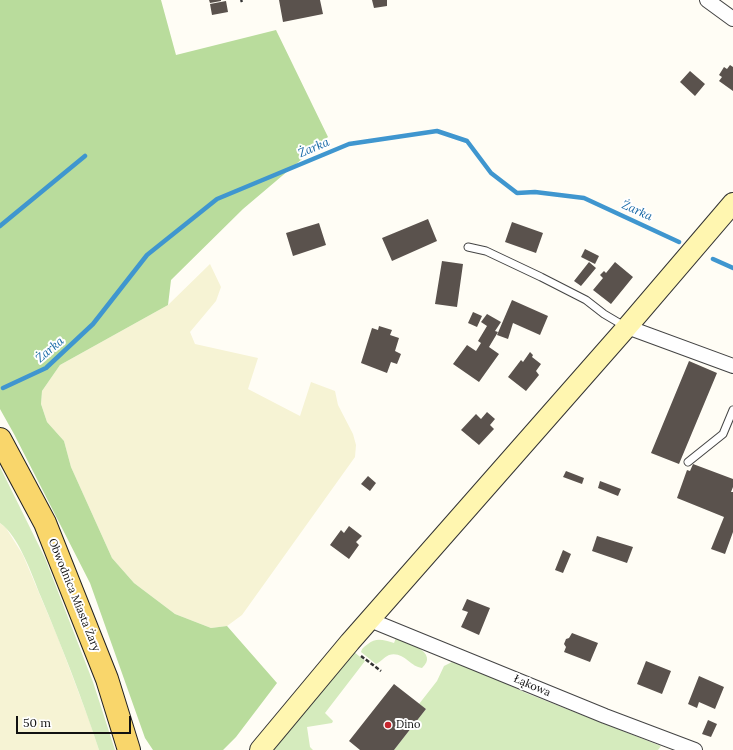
<!DOCTYPE html>
<meta charset="utf-8">
<style>
body{margin:0}
#map{position:relative;width:733px;height:750px;overflow:hidden;background:#fffdf5;font-family:Lora,serif}
canvas{display:block}
.scale{position:absolute;left:16px;top:716px;width:115px;height:18px;box-sizing:border-box;border:2px solid #111;border-top:0;padding-left:5px;font-size:12px;line-height:14px;white-space:nowrap;color:#111;-webkit-text-stroke:3px #fff;paint-order:stroke}
</style>
<div id="map">
<canvas width="733" height="750"></canvas>
<div class="scale">50 m</div>
</div>
<script>
const context = document.querySelector('canvas').getContext('2d');
context.lineJoin = 'round';
function paint(path, color) {
  context.fillStyle = color;
  context.fill(path, 'evenodd');
}
function stroke(path, color, width, dash) {
  context.strokeStyle = color;
  context.lineWidth = width;
  context.lineCap = dash ? 'butt' : 'round';
  context.setLineDash(dash || []);
  context.stroke(path);
}
function drawText(font, color, halo, rows, align = 'center') {
  context.font = font + ' Lora,serif';
  context.lineWidth = 4;
  context.setLineDash([]);
  context.textBaseline = 'middle';
  context.strokeStyle = halo;
  context.fillStyle = color;
  for (const [text, x, y, turn = 0] of rows) {
    context.save();
    context.translate(x, y);
    context.rotate((+turn || 0) * Math.PI / 180);
    context.textAlign = isNaN(turn) ? turn : align;
    if (halo) context.strokeText(text, 0, 0);
    context.fillText(text, 0, 0);
    context.restore();
  }
}
const farmland = new Path2D(`
 M210,264L221,287L216,301L190,332L195,344L258,358L248,389L300,416L311,382L335,391L338,405L353,434L356,445L355,457L242,615L227,626L211,628L175,614L134,583L112,558L71,467L64,441L47,422L41,404L42,391L60,365L168,305Z
 M0,523L6,528L23,555L58,638L89,720L99,750H0Z`);
const green = new Path2D(`
 M0,467L45,558L93,682L115,750H99C82,698 62,647 41,597C32,575 19,536 0,523Z
 M396,638C406,642 440,652 422,668C410,667 404,651 389,655C384,657 381,662 376,664L361,652C362,648 364,647 368,644C376,637 384,640 394,643Z
 M353,651L365,661L325,713L333,721L332,723L307,727L310,747L313,750H272Z
 M452,662L473,668L526,693L661,746L658,750H394L426,709L419,704L437,681L444,666Z`);
const forest = new Path2D(`
 M0,0H161L176,55L276,30L328,137L243,209L171,280L168,305L60,365L42,391L41,404L47,422L64,441L71,467L112,558L134,583L175,614L211,628L227,626L277,683L236,737L223,750H153L145,738L90,583L14,434L0,409Z`);
const stream = new Path2D(`
 M0,226L85,156
 M713,259L733,268
 M3,388L46,368L93,324L147,255L217,199L349,144L437,131L467,141L491,173L517,193L535,192L584,198L679,242`);
const building = new Path2D(`
 M209,0H221V1L210,3Z
 M279,0H320L323,14L283,22Z
 M372,0H387V6L374,8Z
 M226,1L228,12L212,15L210,4Z
 M730,65L733,67V91L719,81L722,77L719,75L724,67L727,69Z
 M690,71L705,84L695,96L680,82Z
 M428,219L437,241L392,261L382,238Z
 M512,222L543,233L536,253L505,242Z
 M319,223L326,245L293,256L286,233Z
 M585,249L599,256L595,264L581,257Z
 M442,261L463,264L457,307L435,304Z
 M589,262L596,268L581,286L574,281Z
 M615,262L633,277L611,304L593,290L603,278L600,275L604,271L606,273Z
 M512,300L548,316L540,335L513,323L508,339L497,335Z
 M473,312L482,316L477,327L468,323Z
 M487,314L501,322L495,331L498,332L489,347L499,354L479,382L453,364L467,345L476,351L481,343L478,341L487,326L481,322Z
 M379,326L392,330L390,335L399,338L395,351L401,354L397,364L391,362L387,373L361,363L372,328L378,330Z
 M530,352L533,355L532,357L541,364L536,371L539,375L526,391L508,377L521,360L523,362Z
 M689,361L717,373L679,464L651,453Z
 M487,412L495,419L490,425L494,429L479,445L461,430L476,414L481,419Z
 M693,464L733,479V487L731,492H733V532L725,554L711,549L724,517L677,498L687,470L690,471Z
 M566,471L584,478L582,484L563,477Z
 M368,476L376,483L370,491L361,484Z
 M600,481L621,489L618,496L598,488Z
 M349,526L362,536L356,542L359,545L349,559L330,545L341,530L344,533Z
 M597,536L633,547L627,563L592,551Z
 M563,550L571,554L563,573L555,570Z
 M467,599L490,608L479,635L461,627L468,612L462,610Z
 M572,633L598,643L590,662L564,652L566,647L564,644L566,639L569,638Z
 M646,661L671,671L662,694L637,684Z
 M699,676L724,687L715,709L699,702L697,708L688,704Z
 M394,684L426,709L394,750H360L349,741Z
 M708,720L717,724L711,737L702,734Z`);
const path = new Path2D(`
 M241,0L242,2
 M361,656L381,671`);
const service = new Path2D(`
 M468,247L486,251L541,277L586,300L604,314L626,327
 M688,462L723,434L733,410`);
const minor = new Path2D(`
 M707,0L733,19
 M627,327L733,366
 M370,620L605,716L695,750`);
const secondary = new Path2D(`
 M260,750L350,642L627,327L733,203`);
const primary = new Path2D(`
 M0,439L45,523L107,679L129,750`);
const markers = [
 [388,725,4,"#c4262e"]
];
const streetNames = [
 ["Obwodnica Miasta Żary",74,595,68],
 ["Łąkowa",532,686,23]
];
const poiNames = [
 ["Dino",396,725]
];
const waterNames = [
 ["Żarka",314,148,-23],
 ["Żarka",637,211,24],
 ["Żarka",50,350,-40]
];
paint(farmland, '#f6f3d4');
paint(green, '#d5ebbd');
paint(forest, '#b9dc9c');
stroke(stream, '#3f96cf', 4.5);
paint(building, '#5a524d');
stroke(service, '#444', 9);
stroke(minor, '#444', 16);
stroke(secondary, '#333', 22);
stroke(primary, '#222', 24);
stroke(path, '#333', 2.5, [4, 2]);
stroke(service, '#fff', 7);
stroke(minor, '#fff', 14);
stroke(secondary, '#fff6b0', 20);
stroke(primary, '#f9d66b', 22);
for (const [x, y, r, color] of markers) {
  const dot = new Path2D();
  dot.arc(x, y, r, 0, 2 * Math.PI);
  context.fillStyle = color;
  context.fill(dot);
  stroke(dot, '#fff', 1.5);
}
drawText('11px', '#111', '#fff', streetNames);
drawText('11px', '#111', '#fff', poiNames, 'left');
drawText('italic 12px', '#1768a6', '#fff', waterNames);
</script>
